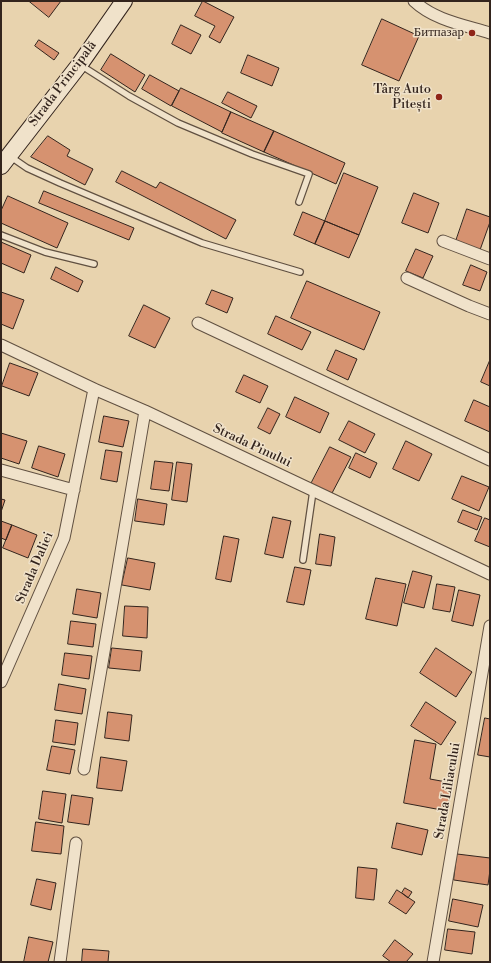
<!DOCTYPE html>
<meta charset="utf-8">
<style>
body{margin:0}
#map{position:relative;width:491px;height:963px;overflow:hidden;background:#e8d3ae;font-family:"Libre Bodoni",serif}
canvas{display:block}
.frame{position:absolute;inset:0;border:2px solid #33241d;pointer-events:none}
</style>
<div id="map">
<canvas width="491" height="963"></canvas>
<div class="frame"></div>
</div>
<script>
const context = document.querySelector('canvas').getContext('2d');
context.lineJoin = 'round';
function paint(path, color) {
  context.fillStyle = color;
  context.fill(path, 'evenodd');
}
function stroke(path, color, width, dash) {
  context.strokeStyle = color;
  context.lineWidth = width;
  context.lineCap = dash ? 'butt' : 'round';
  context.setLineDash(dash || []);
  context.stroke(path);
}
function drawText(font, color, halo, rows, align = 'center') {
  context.font = font + ' "Libre Bodoni",serif';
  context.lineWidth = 3;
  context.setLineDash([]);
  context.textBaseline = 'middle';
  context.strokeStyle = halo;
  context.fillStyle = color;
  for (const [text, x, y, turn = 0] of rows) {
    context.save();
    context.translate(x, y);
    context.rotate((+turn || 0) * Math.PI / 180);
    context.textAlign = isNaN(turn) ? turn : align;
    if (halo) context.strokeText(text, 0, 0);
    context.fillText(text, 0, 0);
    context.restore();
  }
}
const building = new Path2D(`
 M29,1H61L49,17Z
 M203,1L234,17L220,43L209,37L215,26L195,16Z
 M382,19L419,36L399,81L362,65Z
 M181,25L201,35L191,54L172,44Z
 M39,40L59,53L54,60L35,46Z
 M111,54L145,75L135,92L101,70Z
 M248,55L279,68L272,86L241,73Z
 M150,75L179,91L171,106L142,89Z
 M181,88L231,112L222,132L172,106Z
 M228,92L257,106L251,118L222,103Z
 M231,112L274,131L264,152L222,133Z
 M274,131L345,163L336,184L264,152Z
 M48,136L70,150L67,156L93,169L85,185L31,157Z
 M122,171L156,188L160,182L236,220L226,239L116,182Z
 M344,173L378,187L359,235L325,221Z
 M44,191L134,228L129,240L39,203Z
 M414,193L439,203L428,233L402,223Z
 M8,196L68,223L57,248L1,223V211Z
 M467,209L490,217V222L480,250L456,241Z
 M303,212L325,221L315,244L294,235Z
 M325,221L359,235L349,258L315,244Z
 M1,242L31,255L24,273L1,263Z
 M416,249L433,256L423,278L406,271Z
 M471,265L487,272L480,291L463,285Z
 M56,267L83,281L78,292L51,279Z
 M307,281L380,312L364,350L291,318Z
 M212,290L233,298L227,313L206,304Z
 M1,292L24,300L13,329L1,324Z
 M144,305L170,318L155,348L129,336Z
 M276,316L311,332L302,350L268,334Z
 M336,350L357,359L348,380L327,370Z
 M490,360V386L481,382Z
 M10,363L38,373L29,396L2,386Z
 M244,375L268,386L260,403L236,392Z
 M295,397L329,413L320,433L286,417Z
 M474,400L490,407V432L465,421Z
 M268,408L280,414L270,434L258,428Z
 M104,416L129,421L123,447L99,442Z
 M349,421L375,434L365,453L339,440Z
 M1,433L27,441L19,464L1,458Z
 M406,441L432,454L419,481L393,469Z
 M39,446L65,454L58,477L32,468Z
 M330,447L351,457L331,495L311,484Z
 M106,450L122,452L117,482L101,479Z
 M356,453L377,463L370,478L349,468Z
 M155,461L173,463L169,491L151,489Z
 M177,462L192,464L187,502L172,500Z
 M462,476L489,487L479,511L452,499Z
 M1,499L5,500L1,512Z
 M138,499L167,504L164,525L135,521Z
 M463,510L482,517L477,530L458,522Z
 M273,517L291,521L283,558L265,554Z
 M485,518L490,520V547L475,541Z
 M1,521L12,525L6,540L1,538Z
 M12,525L37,535L28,558L3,548Z
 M320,534L335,537L331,566L316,564Z
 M224,536L239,539L231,582L216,579Z
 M128,558L155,563L150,590L122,585Z
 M295,567L311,570L304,605L287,602Z
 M413,571L432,576L424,608L404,603Z
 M376,578L406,584L397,626L366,619Z
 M437,584L455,587L450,612L433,609Z
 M77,589L101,593L97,618L73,614Z
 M459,590L480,595L473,626L452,621Z
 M125,606L148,607L147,638L123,636Z
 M71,621L96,624L93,647L68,644Z
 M112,648L142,651L140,671L109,668Z
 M436,648L472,672L456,697L420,673Z
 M65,653L92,656L89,679L62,675Z
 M59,684L86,689L82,714L55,710Z
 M426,702L456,722L441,745L411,726Z
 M108,712L132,715L129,741L105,738Z
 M485,718L490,719V757L478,755Z
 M56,720L78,723L75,745L53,742Z
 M415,740L436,744L430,779L452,783L447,811L404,803Z
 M52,746L75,750L70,774L47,770Z
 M101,757L127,761L122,791L97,788Z
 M43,791L66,794L62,823L39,819Z
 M72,795L93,798L89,825L68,822Z
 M36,822L64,826L61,854L32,851Z
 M397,823L428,830L422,855L392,848Z
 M457,854L490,858V870L488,885L454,880Z
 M358,867L377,869L374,900L356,898Z
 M37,879L56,883L51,910L31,905Z
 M405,888L412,892L408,898L402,893Z
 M397,890L415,902L406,914L389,903Z
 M453,899L483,905L478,927L449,921Z
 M448,929L475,932L472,954L445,950Z
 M29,937L53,942L48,962H24Z
 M395,940L413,954L406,962H391L383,956Z
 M83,949L109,951L108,962H82Z`);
const service = new Path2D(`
 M82,66L129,96L178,123L252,154L309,174L299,202
 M11,157L27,168L60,183L202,243L300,272
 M1,235L45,252L94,264
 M303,560L313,491`);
const minor = new Path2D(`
 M414,1C434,20 464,25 490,33
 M443,241L490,259
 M407,278L469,306L490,314
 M198,323L490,460
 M1,345L94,389L145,411L490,574
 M1,470L74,490
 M1,682L64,538L94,389
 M84,769L145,411
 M60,962L76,843
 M433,962L490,626`);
const secondary = new Path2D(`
 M1,166L80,64L124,1`);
const markers = [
 [472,33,4,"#8f2418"],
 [439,97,4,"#8f2418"]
];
const poiNames = [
 ["Битпазар",464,33],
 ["Târg Auto",431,90],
 ["Pitești",431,105]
];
const streetNames = [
 ["Strada Principală",63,84,-53],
 ["Strada Pinului",252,446,25],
 ["Strada Daliei",35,568,-67],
 ["Strada Liliacului",448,791,-80]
];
paint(building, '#d69270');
stroke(building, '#33241d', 1);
stroke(service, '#605041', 8);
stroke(minor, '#605041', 13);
stroke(secondary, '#33241d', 18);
stroke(service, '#f0e2ca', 5.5);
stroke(minor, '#f0e2ca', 11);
stroke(secondary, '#f0e2ca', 16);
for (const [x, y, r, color] of markers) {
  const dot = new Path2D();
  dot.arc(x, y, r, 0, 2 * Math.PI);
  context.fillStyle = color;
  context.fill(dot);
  stroke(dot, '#f0e2ca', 1.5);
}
drawText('13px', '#33241d', '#f0e2ca', poiNames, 'right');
drawText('13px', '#33241d', '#f0e2ca', streetNames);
</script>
